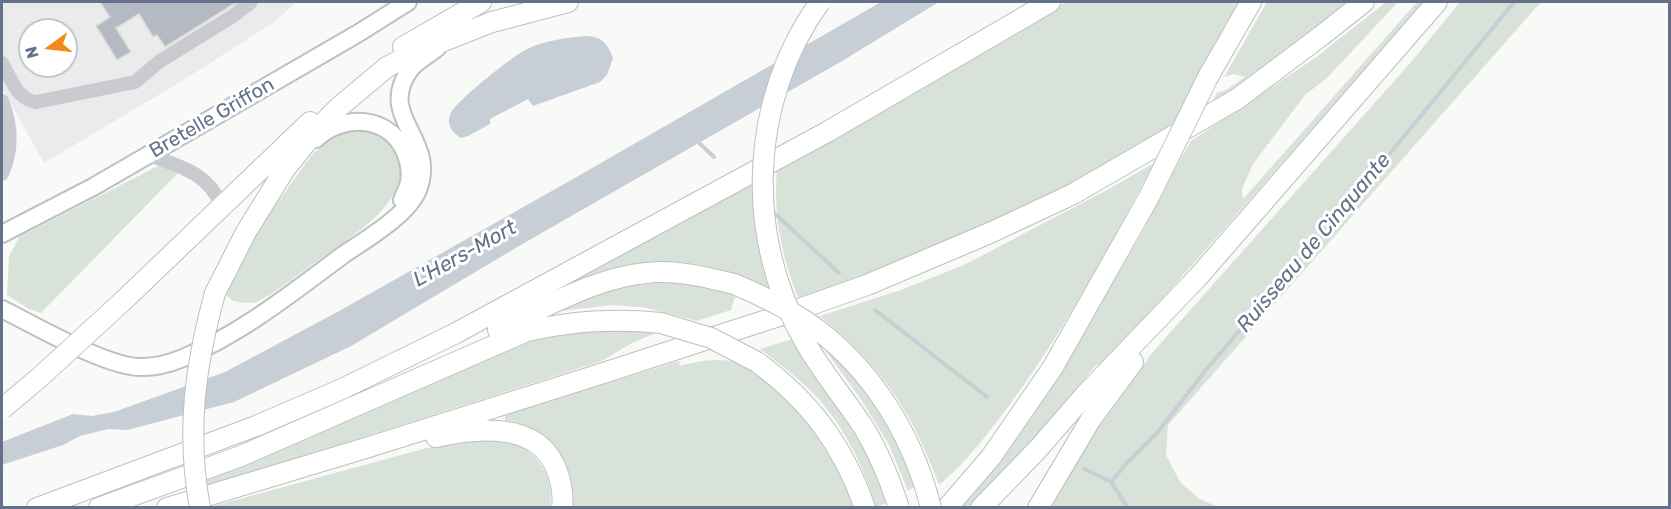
<!DOCTYPE html>
<style>
body{margin:0}
#map{position:relative;width:1671px;height:509px;overflow:hidden;background:#f9faf7;font-family:Rubik,sans-serif}
canvas{display:block}
.frame{position:absolute;inset:0;border:3px solid #65718b;pointer-events:none}
.north{position:absolute;left:18px;top:18px;width:60px;height:60px;box-sizing:border-box;background:#fff;border:2px solid #c1c6d1;border-radius:50%;rotate:255deg;font-size:16px;font-weight:700;line-height:24px;text-align:center;color:#65718b}
.north::after{content:'';display:block;margin:auto;width:21px;height:27px;background:#f5871b;clip-path:polygon(50% 0,100% 100%,50% 72%,0 100%)}
</style>
<div id="map">
<canvas width="1671" height="509"></canvas>
<div class="frame"></div>
<div class="north">N</div>
</div>
<script>
const context = document.querySelector('canvas').getContext('2d');
context.lineJoin = 'round';
function paint(path, color) {
  context.fillStyle = color;
  context.fill(path, 'evenodd');
}
function stroke(path, color, width, dash) {
  context.strokeStyle = color;
  context.lineWidth = width;
  context.lineCap = dash ? 'butt' : 'round';
  context.setLineDash(dash || []);
  context.stroke(path);
}
function drawText(font, color, halo, rows, align = 'center') {
  context.font = font + ' Rubik,sans-serif';
  context.lineWidth = 6;
  context.setLineDash([]);
  context.textBaseline = 'middle';
  context.strokeStyle = halo;
  context.fillStyle = color;
  for (const [text, x, y, turn = 0] of rows) {
    context.save();
    context.translate(x, y);
    context.rotate((+turn || 0) * Math.PI / 180);
    context.textAlign = isNaN(turn) ? turn : align;
    if (halo) context.strokeText(text, 0, 0);
    context.fillText(text, 0, 0);
    context.restore();
  }
}
const built = new Path2D(`
 M2,2H297L274,22L182,81L44,163L2,88ZM30,30H66V66H30Z`);
const green = new Path2D(`
 M1065,2H1239L1225,25L1171,132L1100,172L977,233L800,302C782,259 773,215 777,168L919,88Z
 M1267,2H1355L1273,63L1210,106L1217,93L1228,89L1245,77L1234,74L1224,77Z
 M1386,2H1398L1327,78L1305,95L1253,164L1242,189V196L1244,198L1417,2H1424L1141,323L1102,365H1096L1078,388L1085,386L969,507L959,508L1022,431L1066,363L1146,226L1160,194L1191,141L1315,58Z
 M1460,2H1541L1168,425L1166,455L1180,482L1200,499L1218,507L1050,508L1080,453L1152,353L1412,61Z
 M364,130C383,135 394,140 399,161C411,204 343,242 313,264C303,271 265,300 256,302C249,304 240,302 233,301L227,296L225,286L259,228L308,160L325,141L343,133Z
 M1154,163C1110,245 1066,328 1011,403C989,432 967,462 939,485C912,411 881,366 820,316L901,290L964,265L1107,190Z
 M160,165L178,173L41,313L29,309L7,295L9,257L19,237Z
 M753,182L755,231L768,287C727,269 683,256 638,264C618,268 599,276 580,281L576,276L631,249Z
 M671,278L727,292L735,297L731,310L697,321L647,308L612,305L553,312L618,285Z
 M629,328L658,332L632,343L602,361L207,487L206,480L302,441L514,346C556,332 586,331 629,328Z
 M792,339C808,367 829,392 847,419C864,446 877,473 887,503L876,507C862,461 838,413 800,381C788,370 774,360 760,349Z
 M825,350C872,388 894,431 916,485L908,491L889,445L860,398Z
 M679,361L680,366C697,361 722,357 739,363C774,375 817,430 835,461C844,475 849,492 855,507H570L571,493L516,425L505,422V415Z
 M470,439C482,439 497,438 508,441C538,451 555,477 550,508L210,507L445,443Z`);
const water = new Path2D(`
 M881,2H939L842,61L519,246L351,346L234,402L127,430L108,429L80,436L63,445L2,465V442L73,414L92,416L114,412L225,372L341,310L573,179Z
 M586,36C603,37 607,43 613,58L607,75L600,82L533,106L528,99L490,119V124L468,136L461,138C453,133 446,125 450,115C454,102 513,56 527,49C545,40 567,38 586,36Z`);
const stream = new Path2D(`
 M697,141L714,157
 M771,210L839,273
 M875,310L987,397
 M1084,469L1111,482L1128,508
 M1111,482L1125,465L1157,433L1205,371L1374,173L1514,2`);
const building = new Path2D(`
 M100,2H237L165,47L157,35L153,37L139,14L116,28L131,52L117,60L96,26L110,17Z`);
const minor = new Path2D(`
 M2,63C11,79 17,99 36,102L135,82L160,61L233,16L251,2
 M2,101C12,126 13,149 2,174
 M149,155C181,167 207,172 222,206`);
const major = new Path2D(`
 M316,139C342,114 387,115 404,150C408,159 411,171 409,182C408,188 404,194 402,200
 M2,234L93,187L357,34L408,2
 M2,309C34,325 110,369 143,367C156,367 171,363 183,358C242,333 292,293 343,255C365,240 408,215 418,190C438,139 377,118 409,71C416,61 429,55 437,48`);
const highway = new Path2D(`
 M403,47L481,2
 M1208,77L1251,2
 M215,293L246,232L285,169L319,127L339,107L387,67L416,52L492,22L568,2
 M123,301L310,122
 M498,330C549,305 603,273 661,272C686,272 710,278 734,284
 M757,362C810,401 843,445 865,508
 M436,437C476,428 535,421 555,466C561,480 564,493 562,508
 M37,508L256,426L342,389L456,333L827,132L1050,2
 M99,508L241,456L527,331C574,321 614,318 661,323
 M167,508L369,447L591,377L782,315L867,285L992,232L1073,194L1237,99L1321,36L1364,2
 M947,508L991,457L1053,367L1149,197
 M981,508L1038,449L1084,396L1198,277L1437,2
 M1038,508L1091,419L1133,362`);
const highwayBridge = new Path2D(`
 M820,2C749,100 744,237 805,342C822,372 845,399 864,428C879,453 890,480 899,508
 M1149,197L1208,77
 M734,284C753,292 773,301 791,312C863,354 911,428 931,508
 M661,323L711,338L757,362
 M2,409L40,377L123,301
 M200,508C186,432 195,366 215,293`);
const streetNames = [
 ["Bretelle Griffon",212,118,-30]
];
const waterNames = [
 ["Ruisseau de Cinquante",1314,243,-50],
 ["L'Hers-Mort",465,254,-29]
];
paint(built, '#eaebea');
paint(green, '#d9e2d8');
paint(water, '#c8ced6');
stroke(stream, '#c8ced6', 4);
paint(building, '#b4b9c2');
stroke(building, '#dbdcd9', 1.5);
stroke(major, '#bec0c5', 20);
stroke(highway, '#bdbfc3', 22);
stroke(minor, '#c9cbd1', 14);
stroke(major, '#fff', 16);
stroke(highway, '#fff', 20);
stroke(highwayBridge, '#bdbfc3', 22, []);
stroke(highwayBridge, '#fff', 20);
drawText('20px', '#65718b', '#fff', streetNames);
drawText('italic 21px', '#627386', '#fff', waterNames);
</script>
